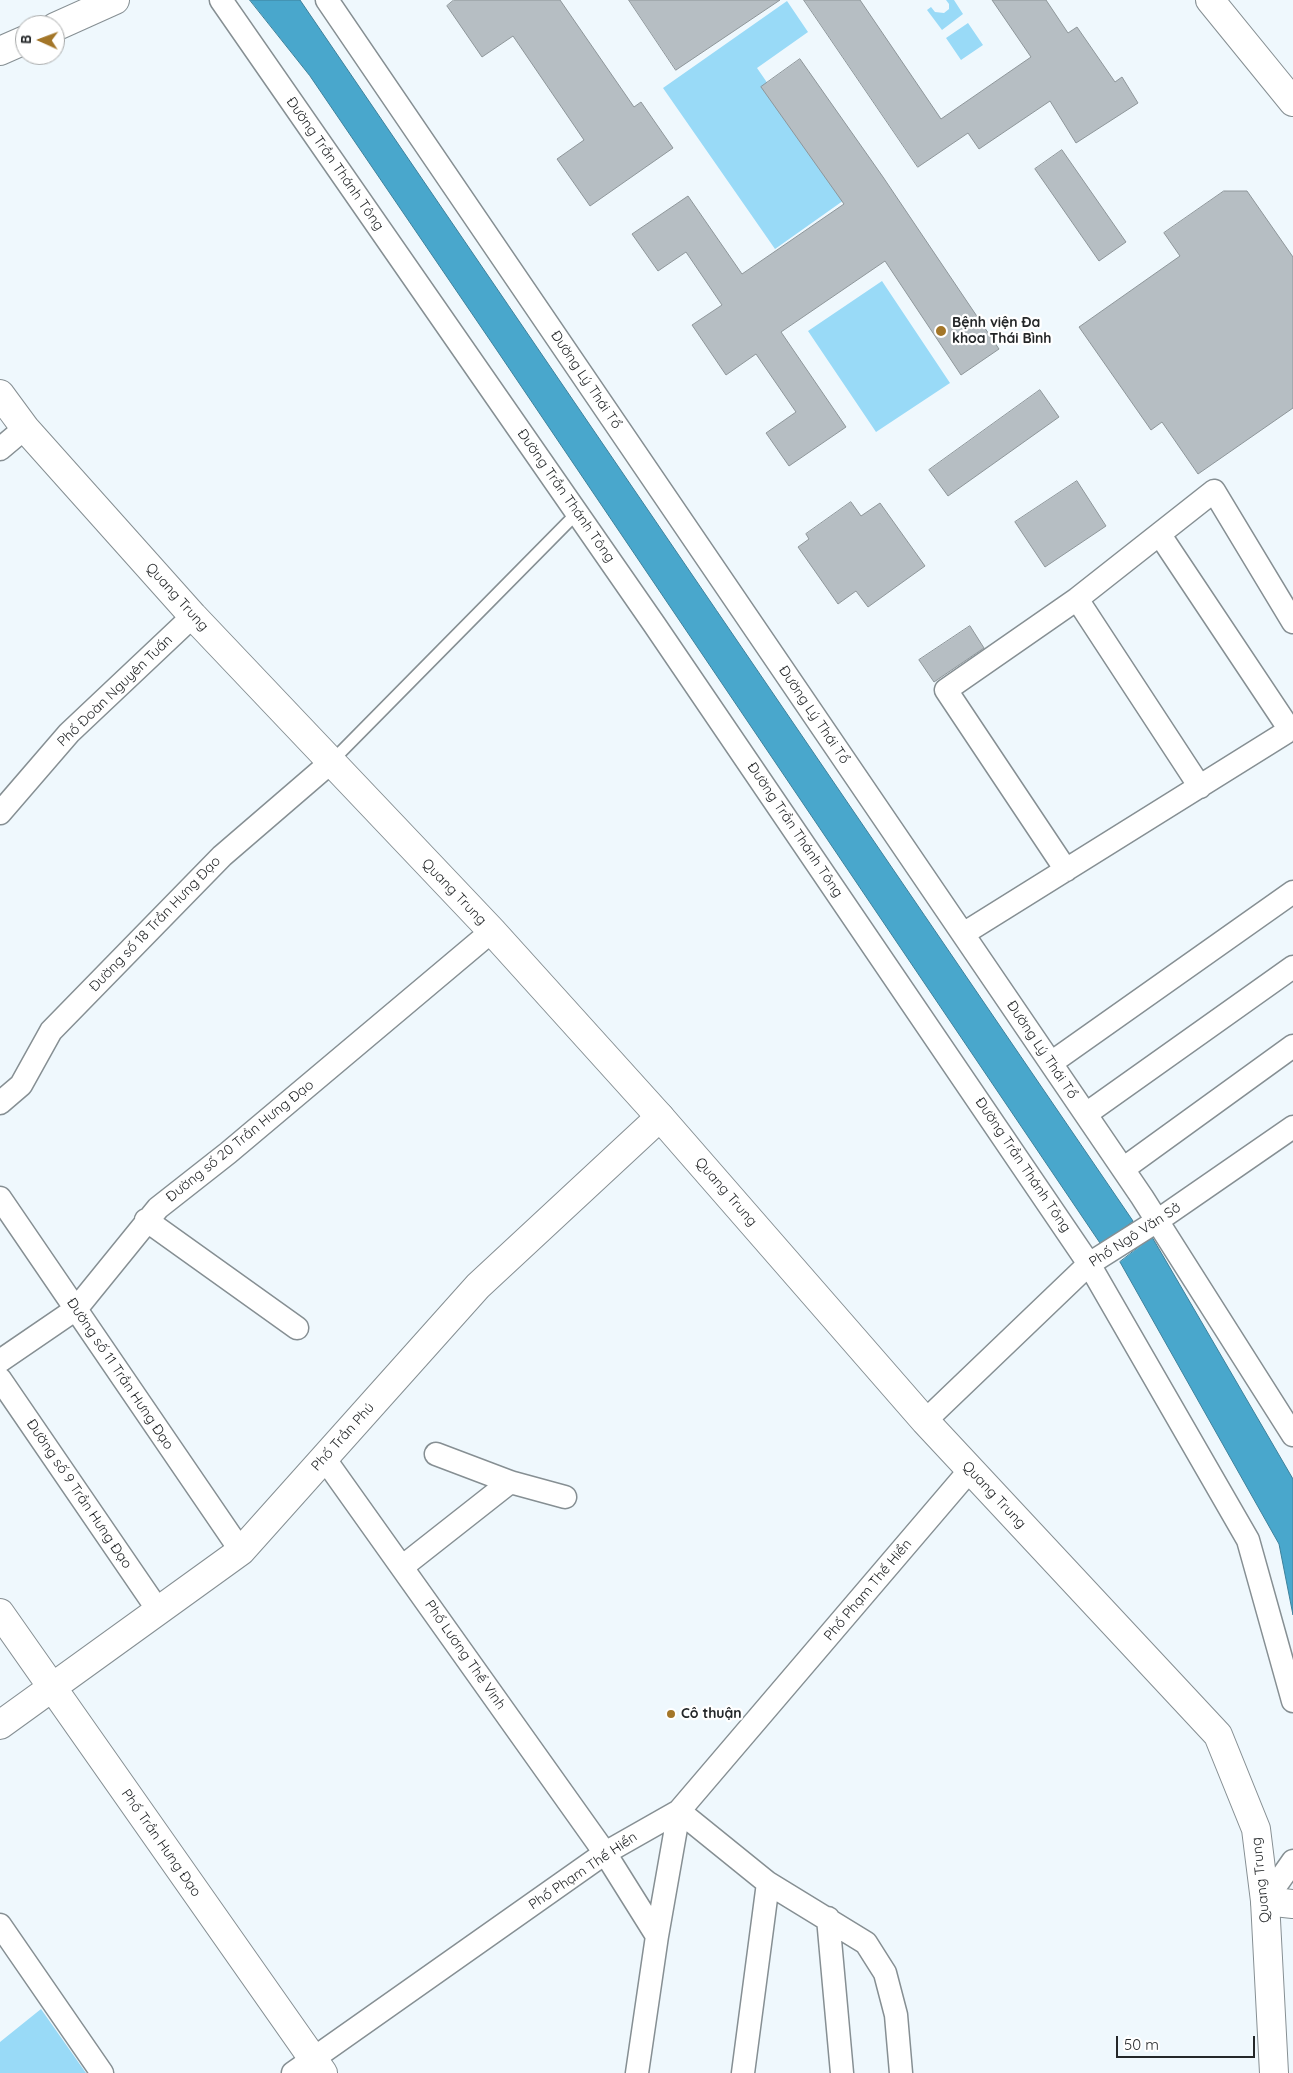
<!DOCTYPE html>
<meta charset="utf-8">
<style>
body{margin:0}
#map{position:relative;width:1293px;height:2073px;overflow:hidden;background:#eff8fd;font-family:Quicksand,sans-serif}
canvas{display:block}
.north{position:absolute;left:15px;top:15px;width:50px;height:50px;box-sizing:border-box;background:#fff;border:1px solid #a7a9a9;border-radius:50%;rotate:272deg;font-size:14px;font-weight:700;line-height:20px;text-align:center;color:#242729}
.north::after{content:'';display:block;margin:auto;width:18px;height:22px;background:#a37628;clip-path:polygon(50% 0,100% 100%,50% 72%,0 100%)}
.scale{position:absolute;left:1116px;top:2036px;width:139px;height:22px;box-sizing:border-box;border:2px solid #242729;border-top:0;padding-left:6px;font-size:15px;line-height:18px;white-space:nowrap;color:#242729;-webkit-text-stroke:4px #fff;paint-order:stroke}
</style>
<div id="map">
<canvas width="1293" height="2073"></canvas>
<div class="north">B</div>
<div class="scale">50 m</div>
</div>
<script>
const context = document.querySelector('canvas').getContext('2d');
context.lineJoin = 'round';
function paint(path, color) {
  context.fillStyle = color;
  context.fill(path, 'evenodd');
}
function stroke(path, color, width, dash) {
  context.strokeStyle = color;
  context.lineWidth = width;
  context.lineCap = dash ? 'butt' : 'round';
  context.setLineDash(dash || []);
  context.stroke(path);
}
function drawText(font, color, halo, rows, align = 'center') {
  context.font = font + ' Quicksand,sans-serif';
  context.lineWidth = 4.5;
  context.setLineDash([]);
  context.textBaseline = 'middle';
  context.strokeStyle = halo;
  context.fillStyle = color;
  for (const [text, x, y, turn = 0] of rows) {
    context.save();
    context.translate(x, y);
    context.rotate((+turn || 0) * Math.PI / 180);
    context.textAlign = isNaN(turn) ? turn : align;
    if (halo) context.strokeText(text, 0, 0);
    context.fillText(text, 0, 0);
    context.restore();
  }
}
const green = new Path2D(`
 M946,0H954L963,14L942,30L927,10L931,7L935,12L944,13L949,9V4Z
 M787,1L808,32L757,68L847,198L775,249L663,88Z
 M968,23L983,45L961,60L946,38Z
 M882,281L950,383L876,432L808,331Z
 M41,2009L86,2073H0V2042Z`);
const water = new Path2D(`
 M250,0H300L1133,1221L1102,1246L494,346L310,76Z
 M1152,1237L1293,1479V1615L1279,1544L1120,1262Z`);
const building = new Path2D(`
 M454,0H560L634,107L641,102L673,148L590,206L557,159L584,140L513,36L482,57L447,6Z
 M629,0H780L676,70Z
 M804,0H860L941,119L1031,57L992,0H1046L1068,33L1077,27L1115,82L1122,77L1138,103L1076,143L1050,101L979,149L968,133L918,167Z
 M800,59L883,177L999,349L961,375L885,261L781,332L846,427L789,466L766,433L796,412L756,354L726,375L692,325L722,305L686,252L658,271L632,234L688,196L742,274L844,204L761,87Z
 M1062,150L1126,242L1099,261L1035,169Z
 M1224,191H1247L1293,257V408L1198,474L1162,422L1151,430L1079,327L1180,256L1164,233Z
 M1040,390L1059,417L948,496L929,470Z
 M1077,481L1106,526L1045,567L1015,522Z
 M851,502L861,516L880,503L925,566L868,607L856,591L838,604L798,547L809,539L806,534Z
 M970,626L984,648L934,682L919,660Z`);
const service = new Path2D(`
 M332,761L577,513`);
const minor = new Path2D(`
 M221,0L654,624L1089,1264L1248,1540L1293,1701
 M327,0L1142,1197L1293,1435
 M0,449L25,428
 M1160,535L1290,730
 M1077,599L1200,787
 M0,813L69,733L193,616
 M1066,870L946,690L1077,599L1214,491L1293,622
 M963,934L1293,728
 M1051,1063L1293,892
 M0,1103L21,1085L51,1031L222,856L330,763
 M1086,1114L1293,967
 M1123,1169L1293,1046
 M0,1198L241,1551
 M146,1220L297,1328
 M0,1361L76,1309L158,1208L228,1153L492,931
 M0,1379L158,1610
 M925,1421L1089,1264L1157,1221L1293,1127
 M436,1454L510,1482L565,1497
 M324,1458L605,1853L657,1936L637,2073
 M402,1567L510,1482
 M1265,1901L1293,1861
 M828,1918L842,2073
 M0,1925L102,2073
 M657,1936L679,1811L768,1883L866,1943L885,1973L896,2015L901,2073
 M293,2073L605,1853L679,1811L970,1470
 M743,2073L768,1883`);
const tertiary = new Path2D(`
 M1210,0L1293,102
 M0,1613L323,2073
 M0,1725L241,1551L478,1286L660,1117
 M1265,1901L1293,1904`);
const secondary = new Path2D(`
 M55,27L115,0
 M0,51L25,40
 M0,394L25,428L193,616L492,931L660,1117L925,1421L1218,1735L1256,1829L1265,1901L1274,2073`);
const markers = [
 [941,331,6,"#a37628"],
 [671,1714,5,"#a37628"]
];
const streetNames = [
 ["Đường Trần Thánh Tông",335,164,55],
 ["Đường Lý Thái Tổ",586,380,56],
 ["Đường Trần Thánh Tông",566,496,55],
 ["Quang Trung",177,597,48],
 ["Phố Đoàn Nguyên Tuấn",115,691,-44],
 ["Đường Lý Thái Tổ",814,715,56],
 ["Đường Trần Thánh Tông",795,830,56],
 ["Quang Trung",454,892,46],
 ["Đường số 18 Trần Hưng Đạo",155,924,-46],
 ["Đường Lý Thái Tổ",1042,1050,56],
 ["Đường số 20 Trần Hưng Đạo",240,1141,-39],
 ["Đường Trần Thánh Tông",1023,1165,56],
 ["Quang Trung",726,1192,49],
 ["Phố Ngô Văn Sở",1135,1235,-33],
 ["Đường số 11 Trần Hưng Đạo",120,1374,56],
 ["Phố Trần Phú",343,1437,-48],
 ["Đường số 9 Trần Hưng Đạo",79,1494,56],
 ["Quang Trung",994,1495,47],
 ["Phố Phạm Thế Hiển",868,1590,-50],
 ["Phố Lương Thế Vinh",465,1655,55],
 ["Phố Trần Hưng Đạo",161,1843,55],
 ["Phố Phạm Thế Hiển",583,1871,-34],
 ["Quang Trung",1261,1880,-96]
];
const poiNames = [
 ["Bệnh viện Đa",952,323],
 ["khoa Thái Bình",952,339],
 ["Cô thuận",681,1714]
];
paint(green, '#99daf7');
paint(water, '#49a7cc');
stroke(water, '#3e819b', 1);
paint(building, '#b6bec3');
stroke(building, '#8e969a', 1);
stroke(service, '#868f93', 14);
stroke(minor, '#868f93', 25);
stroke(tertiary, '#868f93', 30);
stroke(secondary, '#868f93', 30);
stroke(service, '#fff', 11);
stroke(minor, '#fff', 22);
stroke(tertiary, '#fff', 28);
stroke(secondary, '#fff', 28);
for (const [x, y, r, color] of markers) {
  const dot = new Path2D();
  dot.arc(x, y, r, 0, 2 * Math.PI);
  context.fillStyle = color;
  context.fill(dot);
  stroke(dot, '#fff', 2);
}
drawText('14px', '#242729', '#fff', streetNames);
drawText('bold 14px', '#242729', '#fff', poiNames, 'left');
</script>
